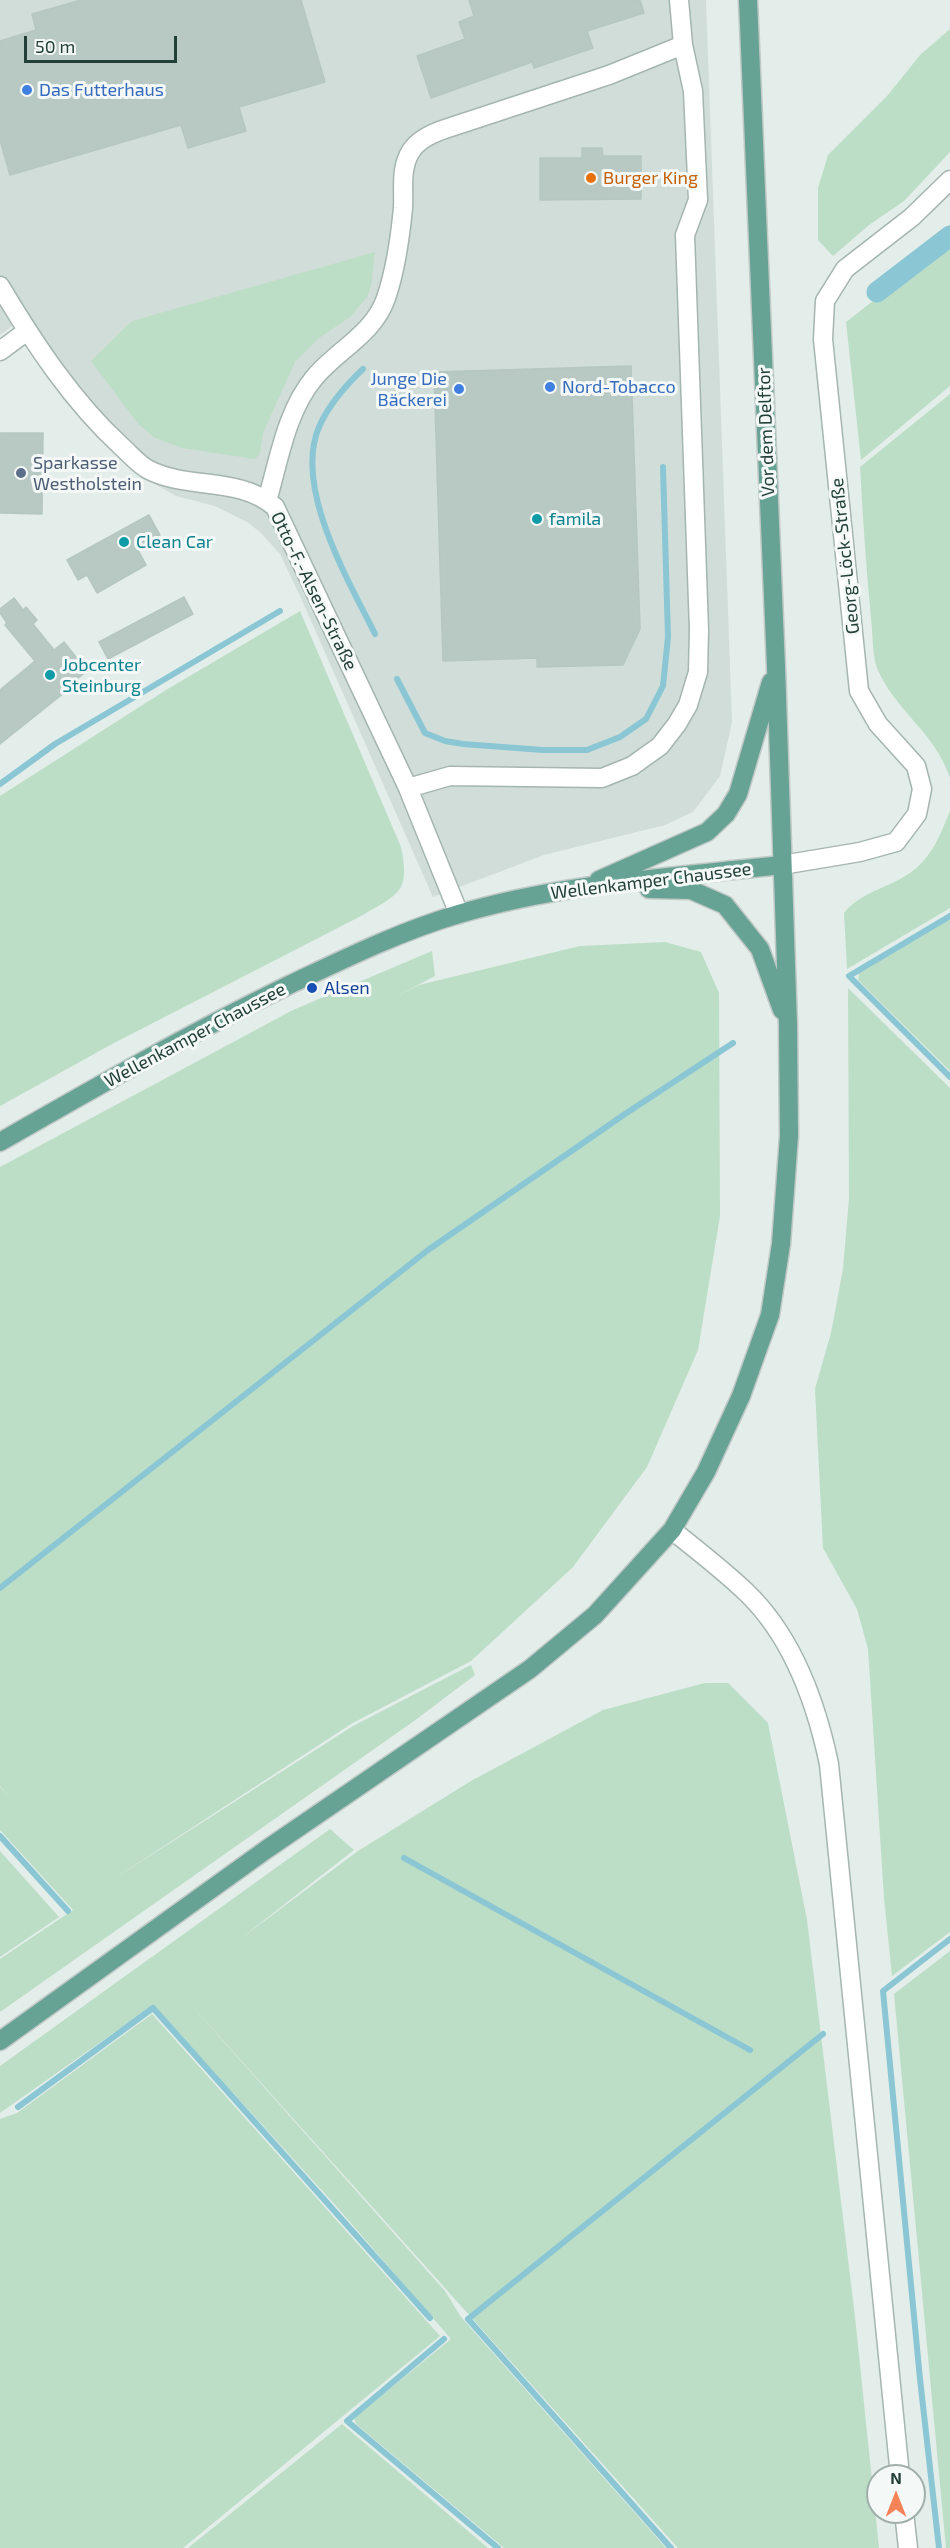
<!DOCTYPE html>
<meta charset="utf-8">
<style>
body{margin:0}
#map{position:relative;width:950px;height:2548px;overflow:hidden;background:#e3ede9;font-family:"Exo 2",sans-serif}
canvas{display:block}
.north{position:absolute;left:866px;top:2464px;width:60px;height:60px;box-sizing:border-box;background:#f4f9f7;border:2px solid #a0afab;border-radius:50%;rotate:0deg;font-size:16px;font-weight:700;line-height:24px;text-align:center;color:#223f38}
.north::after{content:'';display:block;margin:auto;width:21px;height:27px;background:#f4835a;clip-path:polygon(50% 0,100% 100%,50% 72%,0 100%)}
.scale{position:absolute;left:24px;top:36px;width:153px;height:27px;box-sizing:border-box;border:3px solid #223f38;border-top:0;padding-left:8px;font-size:18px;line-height:21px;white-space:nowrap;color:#223f38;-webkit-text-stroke:4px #f4f9f7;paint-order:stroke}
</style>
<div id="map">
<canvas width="950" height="2548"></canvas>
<div class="north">N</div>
<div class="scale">50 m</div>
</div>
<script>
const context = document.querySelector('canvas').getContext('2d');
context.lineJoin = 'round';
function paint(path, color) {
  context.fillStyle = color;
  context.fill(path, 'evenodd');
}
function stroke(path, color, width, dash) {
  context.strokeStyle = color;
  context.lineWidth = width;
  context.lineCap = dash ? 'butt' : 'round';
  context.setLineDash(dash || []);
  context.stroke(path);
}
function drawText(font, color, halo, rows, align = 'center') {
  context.font = font + ' "Exo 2",sans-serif';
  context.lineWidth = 6;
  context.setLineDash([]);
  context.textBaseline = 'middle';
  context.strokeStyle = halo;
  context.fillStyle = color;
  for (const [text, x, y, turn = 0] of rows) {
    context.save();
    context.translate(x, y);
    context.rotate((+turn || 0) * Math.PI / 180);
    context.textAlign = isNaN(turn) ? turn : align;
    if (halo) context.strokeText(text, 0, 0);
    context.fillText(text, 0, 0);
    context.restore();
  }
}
const built = new Path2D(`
 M0,0H706L732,722L720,776L693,812L665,825L544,855L433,897L300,596L280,554L260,532L247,522L215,506L176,496L153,483L123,459L15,324L0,335Z`);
const green = new Path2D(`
 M950,29V152L904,201L869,225L833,256L818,240V188L828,155L888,95L920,55Z
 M950,241V386L861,460L846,322Z
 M375,252L371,286L367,297L350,317L319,338L295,362L263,433L260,453L255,459L182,448L155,438L139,425L91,361L132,321Z
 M950,394V778C935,732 895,711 877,668C872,654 873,633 871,618C866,568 863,518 860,467Z
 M300,611L401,847C410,892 400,893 363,915L114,1043L0,1106V796L166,690Z
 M950,811V908L847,969L844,913C861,892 888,888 910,873C932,858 941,833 950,811Z
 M950,918V1071L858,980L859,973L864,969Z
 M665,942L701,952L719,993L720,1216L698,1350L647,1467L573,1567L471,1661L351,1724L109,1882L353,1726L471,1665L475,1675L414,1721L0,2012V1959L73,1910L0,1830V1787L9,1796L0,1786V1167L293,1010L432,951L435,976L393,998L419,985L580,946Z
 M848,988L950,1088V1932L892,1976L884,1898L868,1649L857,1609L823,1548L815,1389L831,1333L843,1269L849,1198Z
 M705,1683H728L768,1723L807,1920L855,2317L879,2548H678L176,1988L445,2291L461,2317L666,2548H504L356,2424L354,2418L451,2339L337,2207L153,2005L0,2113V2066L330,1829L354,1850L240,1939L358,1851L471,1781L603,1710Z
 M0,1851L59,1917L0,1957Z
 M950,1951V2548H946L894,1994Z
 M152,2014L440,2336L183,2548H0V2119L17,2113Z
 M342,2424L488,2548H188Z`);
const stream = new Path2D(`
 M363,369C345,386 329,404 319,427C293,488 349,581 375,634
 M397,679L425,733L445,741L463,744L543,750H587L620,737L646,719L663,686L668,637L663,467
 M0,784L55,744L280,611
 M950,916L849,976L950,1077
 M0,1588L428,1250L625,1114L733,1043
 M0,1836L68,1911
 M404,1858L750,2050
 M18,2107L153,2008L430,2318
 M444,2339L347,2421L498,2548
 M671,2548L468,2319L823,2034
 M939,2548L920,2379L883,1991L950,1939`);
const canal = new Path2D(`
 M877,292L950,236`);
const building = new Path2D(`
 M81,0H301L325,82L239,107L246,131L188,148L181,125L10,175L0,140V41L36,30L32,14Z
 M469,0H640L644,13L587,31L593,48L534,68L532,62L431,98L417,56L465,39L459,22L474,16Z
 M582,148H602L603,156H641V199L540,200V158H582Z
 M631,366L640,629L623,665L537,667V658L443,661L434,372Z
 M0,433H43L42,514L0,513Z
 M149,515L160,535L137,548L146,565L97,593L87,575L78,580L67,560Z
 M184,597L193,614L108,659L99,642Z
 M14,598L23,610L26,607L37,620L33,624L54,650L64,642L87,671L77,679L79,681L0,744V690L35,661L5,625L7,623L0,613V609Z`);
const minor = new Path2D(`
 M0,286C34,343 72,401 121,446C130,454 139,465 149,470C189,490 239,476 275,507L408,788L459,914
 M0,351L27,331
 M267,501C279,460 286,412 314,378C337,350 374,334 386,298C396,269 400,239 403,208C404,189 400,168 411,151C418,140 433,133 445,129L609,75L683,45
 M408,788L450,776L602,778L632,766L660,746L677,724L688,705L698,672L699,630L685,235L698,200L693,91L683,45L679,0
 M782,865L860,852L896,842L917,814L922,789L916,766L878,724L859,691L823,339L825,301L845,269L912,217L950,180
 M672,1530C697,1550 723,1570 746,1592C793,1637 816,1702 829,1764L900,2476
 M904,2512L908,2548`);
const major = new Path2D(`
 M599,880L707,832L726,814L738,794L771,682
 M649,889L691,890L725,905L760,949L782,1010
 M0,1142C96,1087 192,1032 291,984C346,958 401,931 459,914C563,883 674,877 782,865
 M0,2041L267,1849L530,1669L595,1615L672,1530L706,1472L741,1396L770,1315L781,1244L789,1136L788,1025L776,667L748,0`);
const markers = [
 [27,90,6,"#3f7fe0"],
 [591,178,6,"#e8710a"],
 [550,387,6,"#3f7fe0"],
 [459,389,6,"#3f7fe0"],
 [21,473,6,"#5c6f8a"],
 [537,519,6,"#0f9aa8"],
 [124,542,6,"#0f9aa8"],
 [50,675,6,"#0f9aa8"],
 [312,988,6,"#1a4fb4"]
];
const shopNames = [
 ["Das Futterhaus",39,90],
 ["Junge Die",447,379,"right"],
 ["Bäckerei",447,400,"right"],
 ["Nord-Tobacco",562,387]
];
const foodNames = [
 ["Burger King",603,178]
];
const streetNames = [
 ["Vor dem Delftor",766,432,-92],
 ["Georg-Löck-Straße",845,556,-96],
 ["Otto-F.-Alsen-Straße",314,591,64],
 ["Wellenkamper Chaussee",651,881,-7],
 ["Wellenkamper Chaussee",195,1035,-28]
];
const serviceNames = [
 ["Sparkasse",33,463],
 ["Westholstein",33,484]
];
const cultureNames = [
 ["famila",549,519],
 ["Clean Car",136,542],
 ["Jobcenter",62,665],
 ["Steinburg",62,686]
];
const transitNames = [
 ["Alsen",324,988]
];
paint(built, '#d1ddd8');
paint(green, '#bcdec6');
stroke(stream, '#8ac6d3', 6);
stroke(canal, '#8ac6d3', 21);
paint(building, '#b8c8c2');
stroke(building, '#b5c7c0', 1.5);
stroke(minor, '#a5b5b0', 21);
stroke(major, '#c1c9c7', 21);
stroke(minor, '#fff', 18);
stroke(major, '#67a395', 18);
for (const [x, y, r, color] of markers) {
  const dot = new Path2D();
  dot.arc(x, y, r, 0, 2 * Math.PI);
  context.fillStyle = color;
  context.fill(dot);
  stroke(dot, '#f4f9f7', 2);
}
drawText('18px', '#366cbe', '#f4f9f7', shopNames, 'left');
drawText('18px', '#c56008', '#f4f9f7', foodNames, 'left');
drawText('18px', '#223f38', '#f4f9f7', streetNames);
drawText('18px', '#4e5e75', '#f4f9f7', serviceNames, 'left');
drawText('18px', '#0d838f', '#f4f9f7', cultureNames, 'left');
drawText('18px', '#164399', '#f4f9f7', transitNames, 'left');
</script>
